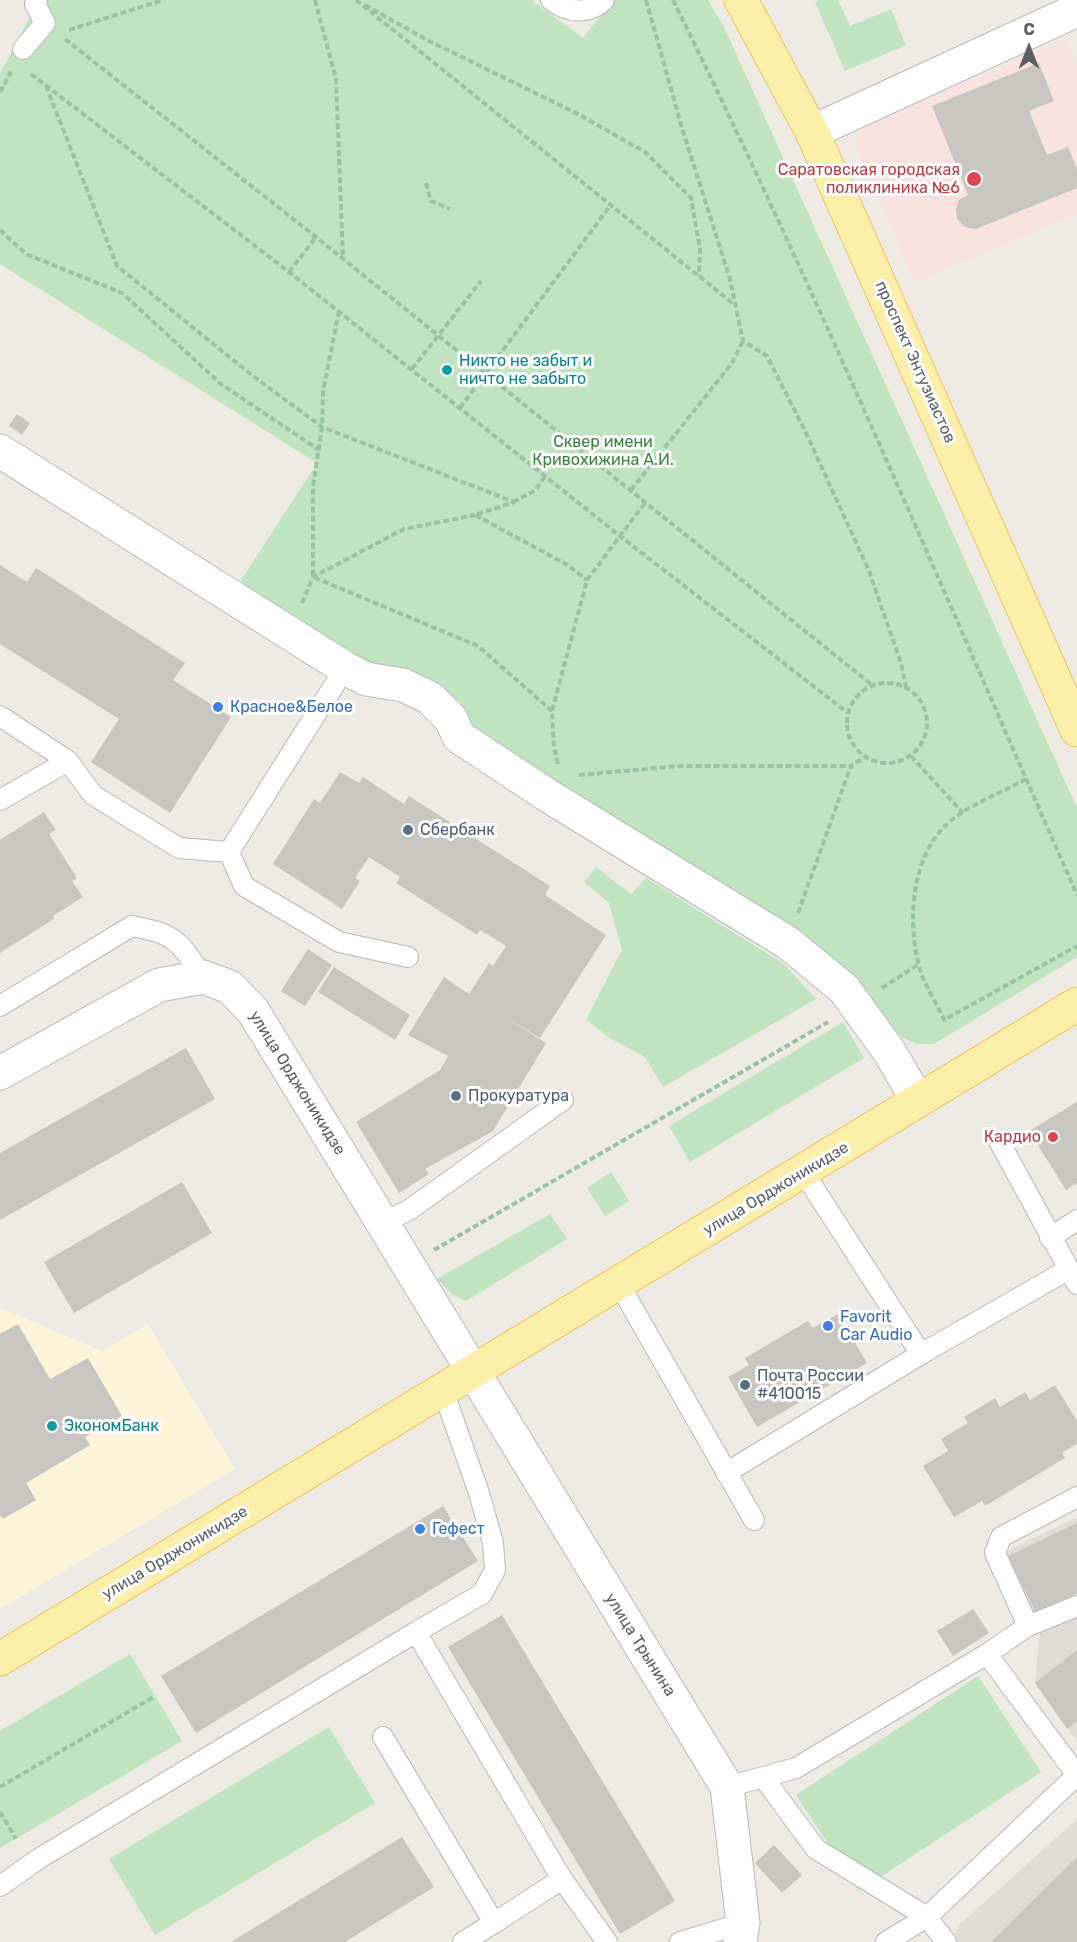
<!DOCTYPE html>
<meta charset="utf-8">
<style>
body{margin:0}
#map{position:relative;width:1077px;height:1942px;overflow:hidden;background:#edebe3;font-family:Rubik,sans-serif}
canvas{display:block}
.north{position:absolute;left:999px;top:18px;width:60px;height:60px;-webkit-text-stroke:4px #fff;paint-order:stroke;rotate:0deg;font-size:16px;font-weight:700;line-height:24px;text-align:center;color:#5b5f63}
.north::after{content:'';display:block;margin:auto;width:21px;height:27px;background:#5b5f63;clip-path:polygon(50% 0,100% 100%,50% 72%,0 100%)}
</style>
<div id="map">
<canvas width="1077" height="1942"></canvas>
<div class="north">С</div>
</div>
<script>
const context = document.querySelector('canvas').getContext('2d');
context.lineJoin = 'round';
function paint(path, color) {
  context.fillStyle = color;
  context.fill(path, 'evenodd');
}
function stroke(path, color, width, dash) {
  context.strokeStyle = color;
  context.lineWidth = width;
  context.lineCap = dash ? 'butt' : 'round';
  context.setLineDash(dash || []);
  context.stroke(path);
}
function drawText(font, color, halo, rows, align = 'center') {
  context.font = font + ' Rubik,sans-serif';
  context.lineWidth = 6;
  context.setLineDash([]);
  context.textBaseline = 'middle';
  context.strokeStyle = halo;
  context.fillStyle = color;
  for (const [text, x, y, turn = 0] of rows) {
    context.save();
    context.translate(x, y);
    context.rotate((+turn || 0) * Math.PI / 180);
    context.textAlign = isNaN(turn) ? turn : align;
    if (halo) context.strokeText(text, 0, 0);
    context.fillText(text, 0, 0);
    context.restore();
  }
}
const commercial = new Path2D(`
 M0,1308L102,1351L148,1324L235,1469L0,1609Z`);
const industrial = new Path2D(`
 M1077,1517V1741L1035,1683L1040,1630L1002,1553Z
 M1077,1819V1942H951L960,1924Z`);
const medical = new Path2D(`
 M1066,39L1077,64V214L915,282L855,143L856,134L861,127Z`);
const green = new Path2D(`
 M39,0H531L583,38L613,0H708L724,27L1077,808V957L934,1044H917L903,1038L853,985L467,730L461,703L436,684L381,670L240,582L317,463L0,264V74Z
 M819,0H838L850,26L891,9L906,45L845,71L815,2Z
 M596,867L631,894L646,878L784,964L816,999L663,1087L645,1057L610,1038L586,1020L622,950L609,903L584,882Z
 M843,1022L864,1058L690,1162L669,1126Z
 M611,1172L629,1201L605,1216L587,1188Z
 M550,1214L567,1239L466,1301L453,1295L437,1279Z
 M130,1654L182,1741L0,1848V1731Z
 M978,1676L1041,1772L859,1891L796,1795Z
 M329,1727L375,1803L155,1935L109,1859Z`);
const building = new Path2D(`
 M1039,63L1054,101L1029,111L1047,155L1068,147L1077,169V188L976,229L965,227L957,219L956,209L959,200L968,195L932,106Z
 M17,414L30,423L22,435L9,426Z
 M0,565L27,582L36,568L185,663L173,680L231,717L170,813L91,762L119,719L0,644Z
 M340,772L359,783L363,777L404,804L409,796L550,886L545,895L606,935L540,1038L503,1016L546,1043L493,1131L425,1169L429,1174L399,1193L356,1122L440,1070L448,1056L408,1035L444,977L469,994L489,963L493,966L506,946L480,930L477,935L396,883L400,877L369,857L355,878L360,881L342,909L273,864L314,799L320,803Z
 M44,812L56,830L49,834L77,878L72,881L83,897L53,916L54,919L0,953V840Z
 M308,949L332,965L305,1006L281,991Z
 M334,967L410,1015L395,1040L318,992Z
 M186,1048L215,1099L0,1220V1153Z
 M1077,1102V1183L1066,1190L1029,1131Z
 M182,1182L212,1233L74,1313L44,1262Z
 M838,1314L867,1363L757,1427L728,1377L749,1365L745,1358L808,1321L813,1328Z
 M18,1324L50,1379L88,1358L122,1416L85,1437L90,1445L26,1483L36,1500L3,1519L0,1515V1334Z
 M1055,1385L1077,1421V1444L1062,1453L1065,1458L985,1506L982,1501L954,1517L923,1466L948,1451L941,1439L968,1423L964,1417L995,1398L1000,1407L1025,1392L1030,1400Z
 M443,1506L478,1561L196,1733L161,1676Z
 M1077,1523V1593L1036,1613L1008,1556Z
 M973,1609L989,1633L953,1656L937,1631Z
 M502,1615L675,1901L620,1934L448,1647Z
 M1077,1650V1721L1067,1729L1035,1683Z
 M402,1837L434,1887L345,1942H231Z
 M774,1845L802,1875L782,1893L755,1863Z
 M1077,1857V1942H991Z`);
const path = new Path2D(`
 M315,0L336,79L343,259
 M356,0L736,306
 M646,0L682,128L730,279L743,341L767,356L807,435L869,571L901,663L906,687
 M673,0C818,294 945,595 1077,895
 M365,5L429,41L578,114L645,152L691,198L700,249L699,276
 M69,30L163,0
 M65,39L316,237L872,685
 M31,74L289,272L620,536L848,713
 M46,86L117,266L253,376L322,427L514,502L475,515L566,564L587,580
 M0,92L11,72
 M426,183L431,201L450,209
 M0,230L26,254L122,293L221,384L319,450
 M289,272L316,237
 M339,311L323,392L322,427L313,487V577L478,646L552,711
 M412,369L481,281
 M460,408L610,206
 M631,490L732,363L743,341
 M513,502L536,490L545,476
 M302,603L313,577L404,529L475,515
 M847 723a40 40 0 1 1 80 0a40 40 0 1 1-80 0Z
 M911,756L963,813
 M558,764L554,747L552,711L587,580L644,504
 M579,775L680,766H851
 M1026,779C1001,793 967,805 946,825C909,860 906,933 923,978C929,992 938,1006 944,1020L1077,946
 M798,913L851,766L865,757
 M882,988L919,964
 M434,1250L828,1022
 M0,1787L155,1696
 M0,1812L16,1839`);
const lane = new Path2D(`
 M551,0C567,13 589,15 604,0
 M23,49L45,23L35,4L37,0
 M0,716L68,761L93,795L179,848L229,852L244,886L339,942L408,957
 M0,800L68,761
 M229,852L345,668
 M0,1006L132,926C176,934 179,941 203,977
 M1000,1143L1077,1284
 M804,1173L921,1354
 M383,1223L409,1210L563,1100
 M1050,1238L1077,1220
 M619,1284L754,1520
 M443,1390L479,1493L493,1543L495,1570L482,1594L416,1632L562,1879L494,1923
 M726,1473L921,1354L1069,1269
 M1077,1497L1001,1537L995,1553L1028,1626L1077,1606
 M1028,1626L987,1654L1077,1775
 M383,1737L494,1923L463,1942
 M763,1777L816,1849L927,1917L1077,1775
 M727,1787L796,1768L987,1654
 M562,1879L607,1942
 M0,1886L40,1858L416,1632
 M680,1942L743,1923
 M886,1942L927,1917L946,1942`);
const street = new Path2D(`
 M812,132L1077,10
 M0,451L345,668L366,679L403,685L430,698L451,719L459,737L547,795L788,943L844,989L889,1051L918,1101
 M0,1073L159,985L203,977L230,987L253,1011L727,1787L743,1923L740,1942`);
const primary = new Path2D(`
 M741,0L812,132L1077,730
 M0,1659C359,1441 718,1223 1077,1004`);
const markers = [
 [974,179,8,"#e0444e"],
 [447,370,6,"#0f9aa8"],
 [218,707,6,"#3f7fe0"],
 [408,830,6,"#5c6f8a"],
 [456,1096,6,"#5c6f8a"],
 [1053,1137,6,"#e0444e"],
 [828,1326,6,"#3f7fe0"],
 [745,1385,6,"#5c6f8a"],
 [52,1426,6,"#0f9aa8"],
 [420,1529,6,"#3f7fe0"]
];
const healthNames = [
 ["Саратовская городская",960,170],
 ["поликлиника №6",960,188],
 ["Кардио",1041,1137]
];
const cultureNames = [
 ["Никто не забыт и",459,361],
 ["ничто не забыто",459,379],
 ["ЭкономБанк",64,1426]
];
const streetNames = [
 ["проспект Энтузиастов",915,362,66],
 ["улица Орджоникидзе",297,1083,58],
 ["улица Орджоникидзе",776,1189,-31],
 ["улица Орджоникидзе",175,1553,-31],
 ["улица Трынина",640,1645,58]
];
const parkNames = [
 ["Сквер имени",603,442],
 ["Кривохижина А.И.",603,460]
];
const shopNames = [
 ["Красное&Белое",230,707],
 ["Favorit",840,1317],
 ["Car Audio",840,1335],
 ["Гефест",432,1529]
];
const serviceNames = [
 ["Сбербанк",420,830],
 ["Прокуратура",468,1096],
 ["Почта России",757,1376],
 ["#410015",757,1394]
];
paint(commercial, '#fdf4d9');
paint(industrial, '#dfddd8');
paint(medical, '#fae2df');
paint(green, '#c0e4c0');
paint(building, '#c8c6c0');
stroke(lane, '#b6b9bd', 22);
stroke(street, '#b6b9bd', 35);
stroke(primary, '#edc45d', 35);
stroke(path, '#98c3a5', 4, [6, 3]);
stroke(lane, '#fff', 20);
stroke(street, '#fff', 33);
stroke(primary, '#fcefa9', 33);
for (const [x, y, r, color] of markers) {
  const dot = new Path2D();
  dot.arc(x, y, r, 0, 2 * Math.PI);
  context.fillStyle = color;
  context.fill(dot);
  stroke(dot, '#fff', 2);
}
drawText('16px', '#be3a42', '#fff', healthNames, 'right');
drawText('16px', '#0d838f', '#fff', cultureNames, 'left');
drawText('16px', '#5b5f63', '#fff', streetNames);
drawText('16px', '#38853c', '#fff', parkNames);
drawText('16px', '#366cbe', '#fff', shopNames, 'left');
drawText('16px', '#4e5e75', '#fff', serviceNames, 'left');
</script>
